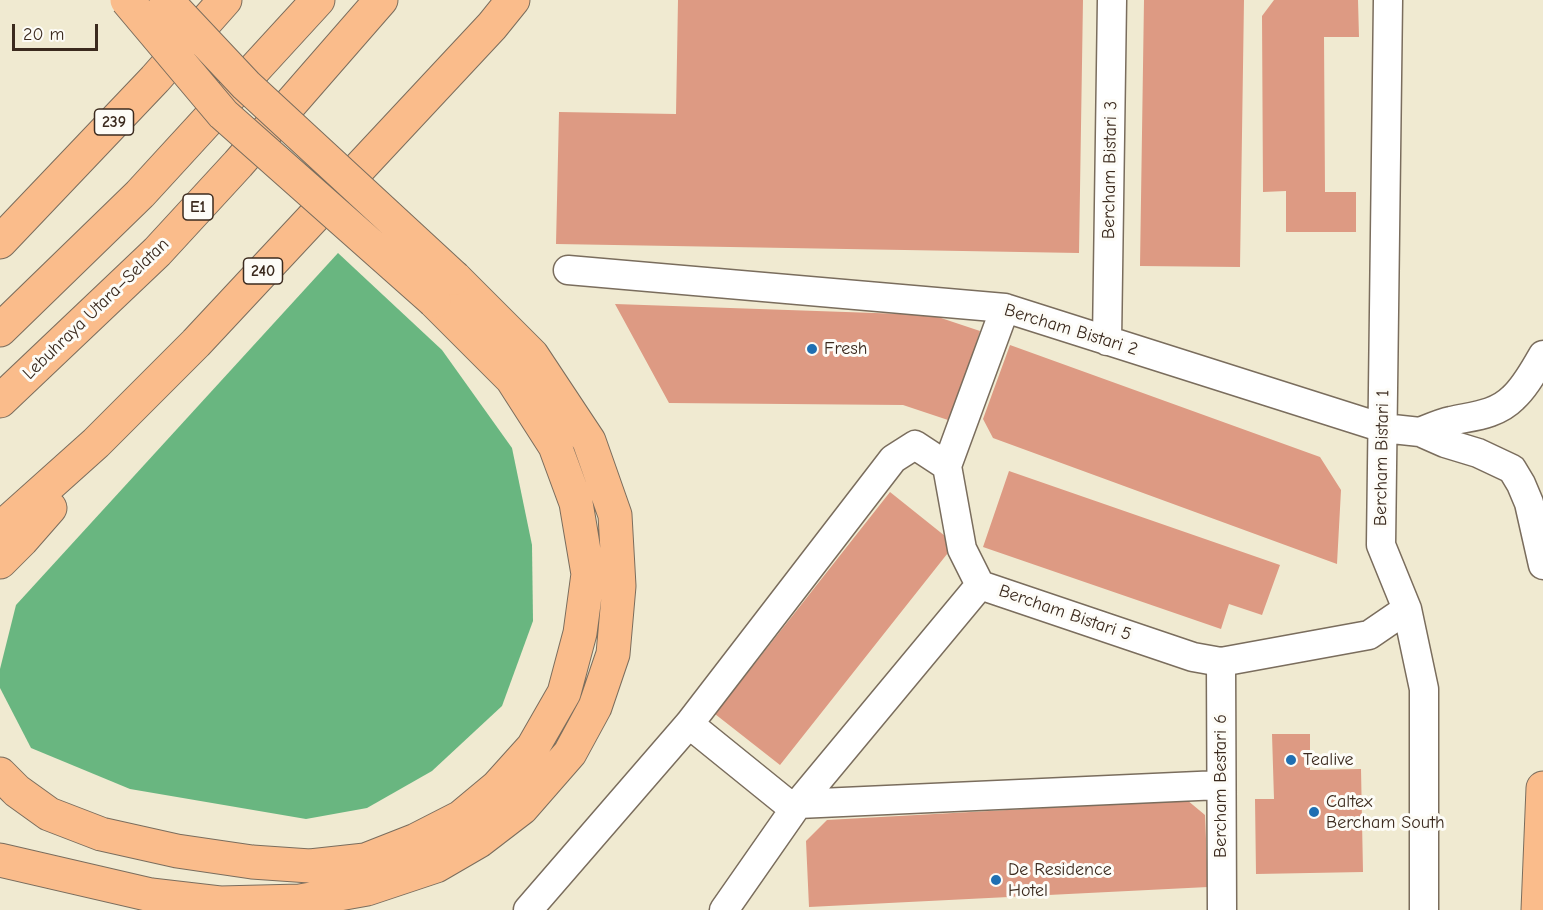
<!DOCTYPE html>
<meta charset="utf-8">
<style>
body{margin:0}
#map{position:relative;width:1543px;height:910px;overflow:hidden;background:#f0ead1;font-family:"Comic Neue",sans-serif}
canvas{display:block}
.scale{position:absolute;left:12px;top:24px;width:86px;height:27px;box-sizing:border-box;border:3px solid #3b2a1e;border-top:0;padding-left:8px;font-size:18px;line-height:21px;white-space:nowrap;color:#3b2a1e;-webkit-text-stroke:4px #fdfcf7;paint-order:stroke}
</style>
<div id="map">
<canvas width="1543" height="910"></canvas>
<div class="scale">20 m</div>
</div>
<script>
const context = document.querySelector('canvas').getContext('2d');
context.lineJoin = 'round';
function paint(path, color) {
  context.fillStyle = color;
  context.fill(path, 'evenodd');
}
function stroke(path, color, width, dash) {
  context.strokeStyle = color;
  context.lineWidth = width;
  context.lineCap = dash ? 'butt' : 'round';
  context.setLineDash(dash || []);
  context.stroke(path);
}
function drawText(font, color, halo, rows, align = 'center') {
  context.font = font + ' "Comic Neue",sans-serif';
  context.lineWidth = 6;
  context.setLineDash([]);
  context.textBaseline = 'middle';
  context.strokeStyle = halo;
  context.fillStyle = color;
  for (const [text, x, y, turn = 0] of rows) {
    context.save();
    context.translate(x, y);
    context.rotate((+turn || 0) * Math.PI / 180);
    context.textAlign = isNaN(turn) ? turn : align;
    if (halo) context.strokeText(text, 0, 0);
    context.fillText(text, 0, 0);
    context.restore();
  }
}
const forest = new Path2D(`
 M338,253L442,350L512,448L532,545L533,621L502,706L432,771L367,808L306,819L130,789L31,748L0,688V669L16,605Z`);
const building = new Path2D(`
 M678,0H1083L1079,253L556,244L559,112L676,114Z
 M1144,0H1244L1240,267L1140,266Z
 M1274,0H1358L1359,37H1324L1325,192H1356V232H1286V191L1263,192L1262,16Z
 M615,304L932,315L980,331L951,421L903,405L669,403Z
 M1010,345L1320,457L1341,490L1337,564L993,438L983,419Z
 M1009,471L1280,565L1262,615L1229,604L1221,629L983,547Z
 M890,492L955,544L780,765L715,714Z
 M1272,734H1310V770L1361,769L1363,872L1256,874L1255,799H1274Z
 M1187,800L1205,815L1208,887L809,907L806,841L827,820Z`);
const minor = new Path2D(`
 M1388,0L1381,545L1407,609L1424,689V910
 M568,270L1005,308L1383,428L1420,432L1445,443L1478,453L1512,469L1521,484L1529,503L1543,565
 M1107,341L1112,0
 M1420,432C1430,428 1441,423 1451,421C1473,416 1496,415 1513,398C1526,386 1534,370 1543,355
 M980,585L962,549L947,466L1005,308
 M1221,662L1222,910
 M689,724L794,809
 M798,804L1220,785
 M528,910L689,724L893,459L915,445L947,466
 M724,910L798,804L980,585L1193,657L1221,662L1369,635L1407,609`);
const major = new Path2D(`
 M0,242L155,79L225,0
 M0,529L96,443L196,343L492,26L513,0
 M0,562L22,540L50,508
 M0,774L17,791L49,814L101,834L177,851L252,862L310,866L365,860L416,840L461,817L497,787L533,747L564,693L580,633L588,574L576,503L555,446L512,379L434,301
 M0,860L151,895L220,903L300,901L367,889L436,866L479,841L522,808L570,753L595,707L613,654L619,586L615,515L589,441L532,355L455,278
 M1538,910L1543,788`);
const highway = new Path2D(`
 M0,330L140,194L318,0
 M0,401L157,252L238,164L381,0`);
const majorBridge = new Path2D(`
 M127,0L223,114L434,301
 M166,0L246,85L455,278`);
const markers = [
 [812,349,6,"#1f6fb2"],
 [1291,760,6,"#1f6fb2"],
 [1314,812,6,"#1f6fb2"],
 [996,880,6,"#1f6fb2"]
];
const shields = [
 [114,122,39],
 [198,207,30],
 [263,271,39]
];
const shieldNames = [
 ["239",114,122],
 ["E1",198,207],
 ["240",263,271]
];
const streetNames = [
 ["Bercham Bistari 3",1110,170,-89],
 ["Lebuhraya Utara–Selatan",96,309,-44],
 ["Bercham Bistari 2",1071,330,17],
 ["Bercham Bistari 1",1382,458,-89],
 ["Bercham Bistari 5",1065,613,19],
 ["Bercham Bestari 6",1221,786,-90]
];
const poiNames = [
 ["Fresh",824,349],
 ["Tealive",1303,760],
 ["Caltex",1326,802],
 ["Bercham South",1326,823],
 ["De Residence",1008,870],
 ["Hotel",1008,891]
];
paint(forest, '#69b680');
paint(building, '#dd9a83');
stroke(minor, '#7a6d5d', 31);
stroke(major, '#7a6d5d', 35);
stroke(highway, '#7a6d5d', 35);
stroke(minor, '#fff', 28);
stroke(major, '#fabc8b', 33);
stroke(highway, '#fabc8b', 33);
stroke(majorBridge, '#7a6d5d', 35, []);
stroke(majorBridge, '#fabc8b', 33);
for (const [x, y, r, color] of markers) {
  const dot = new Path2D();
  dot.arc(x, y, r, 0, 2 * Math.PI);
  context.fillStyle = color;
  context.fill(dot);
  stroke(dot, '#fdfcf7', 2);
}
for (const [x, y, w] of shields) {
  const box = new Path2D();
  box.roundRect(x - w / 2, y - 13, w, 26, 4.5);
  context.fillStyle = '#fdfcf7';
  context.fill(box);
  stroke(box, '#3b2a1e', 1.5);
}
drawText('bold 16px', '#3b2a1e', null, shieldNames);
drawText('18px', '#3b2a1e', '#fdfcf7', streetNames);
drawText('18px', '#3b2a1e', '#fdfcf7', poiNames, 'left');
</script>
